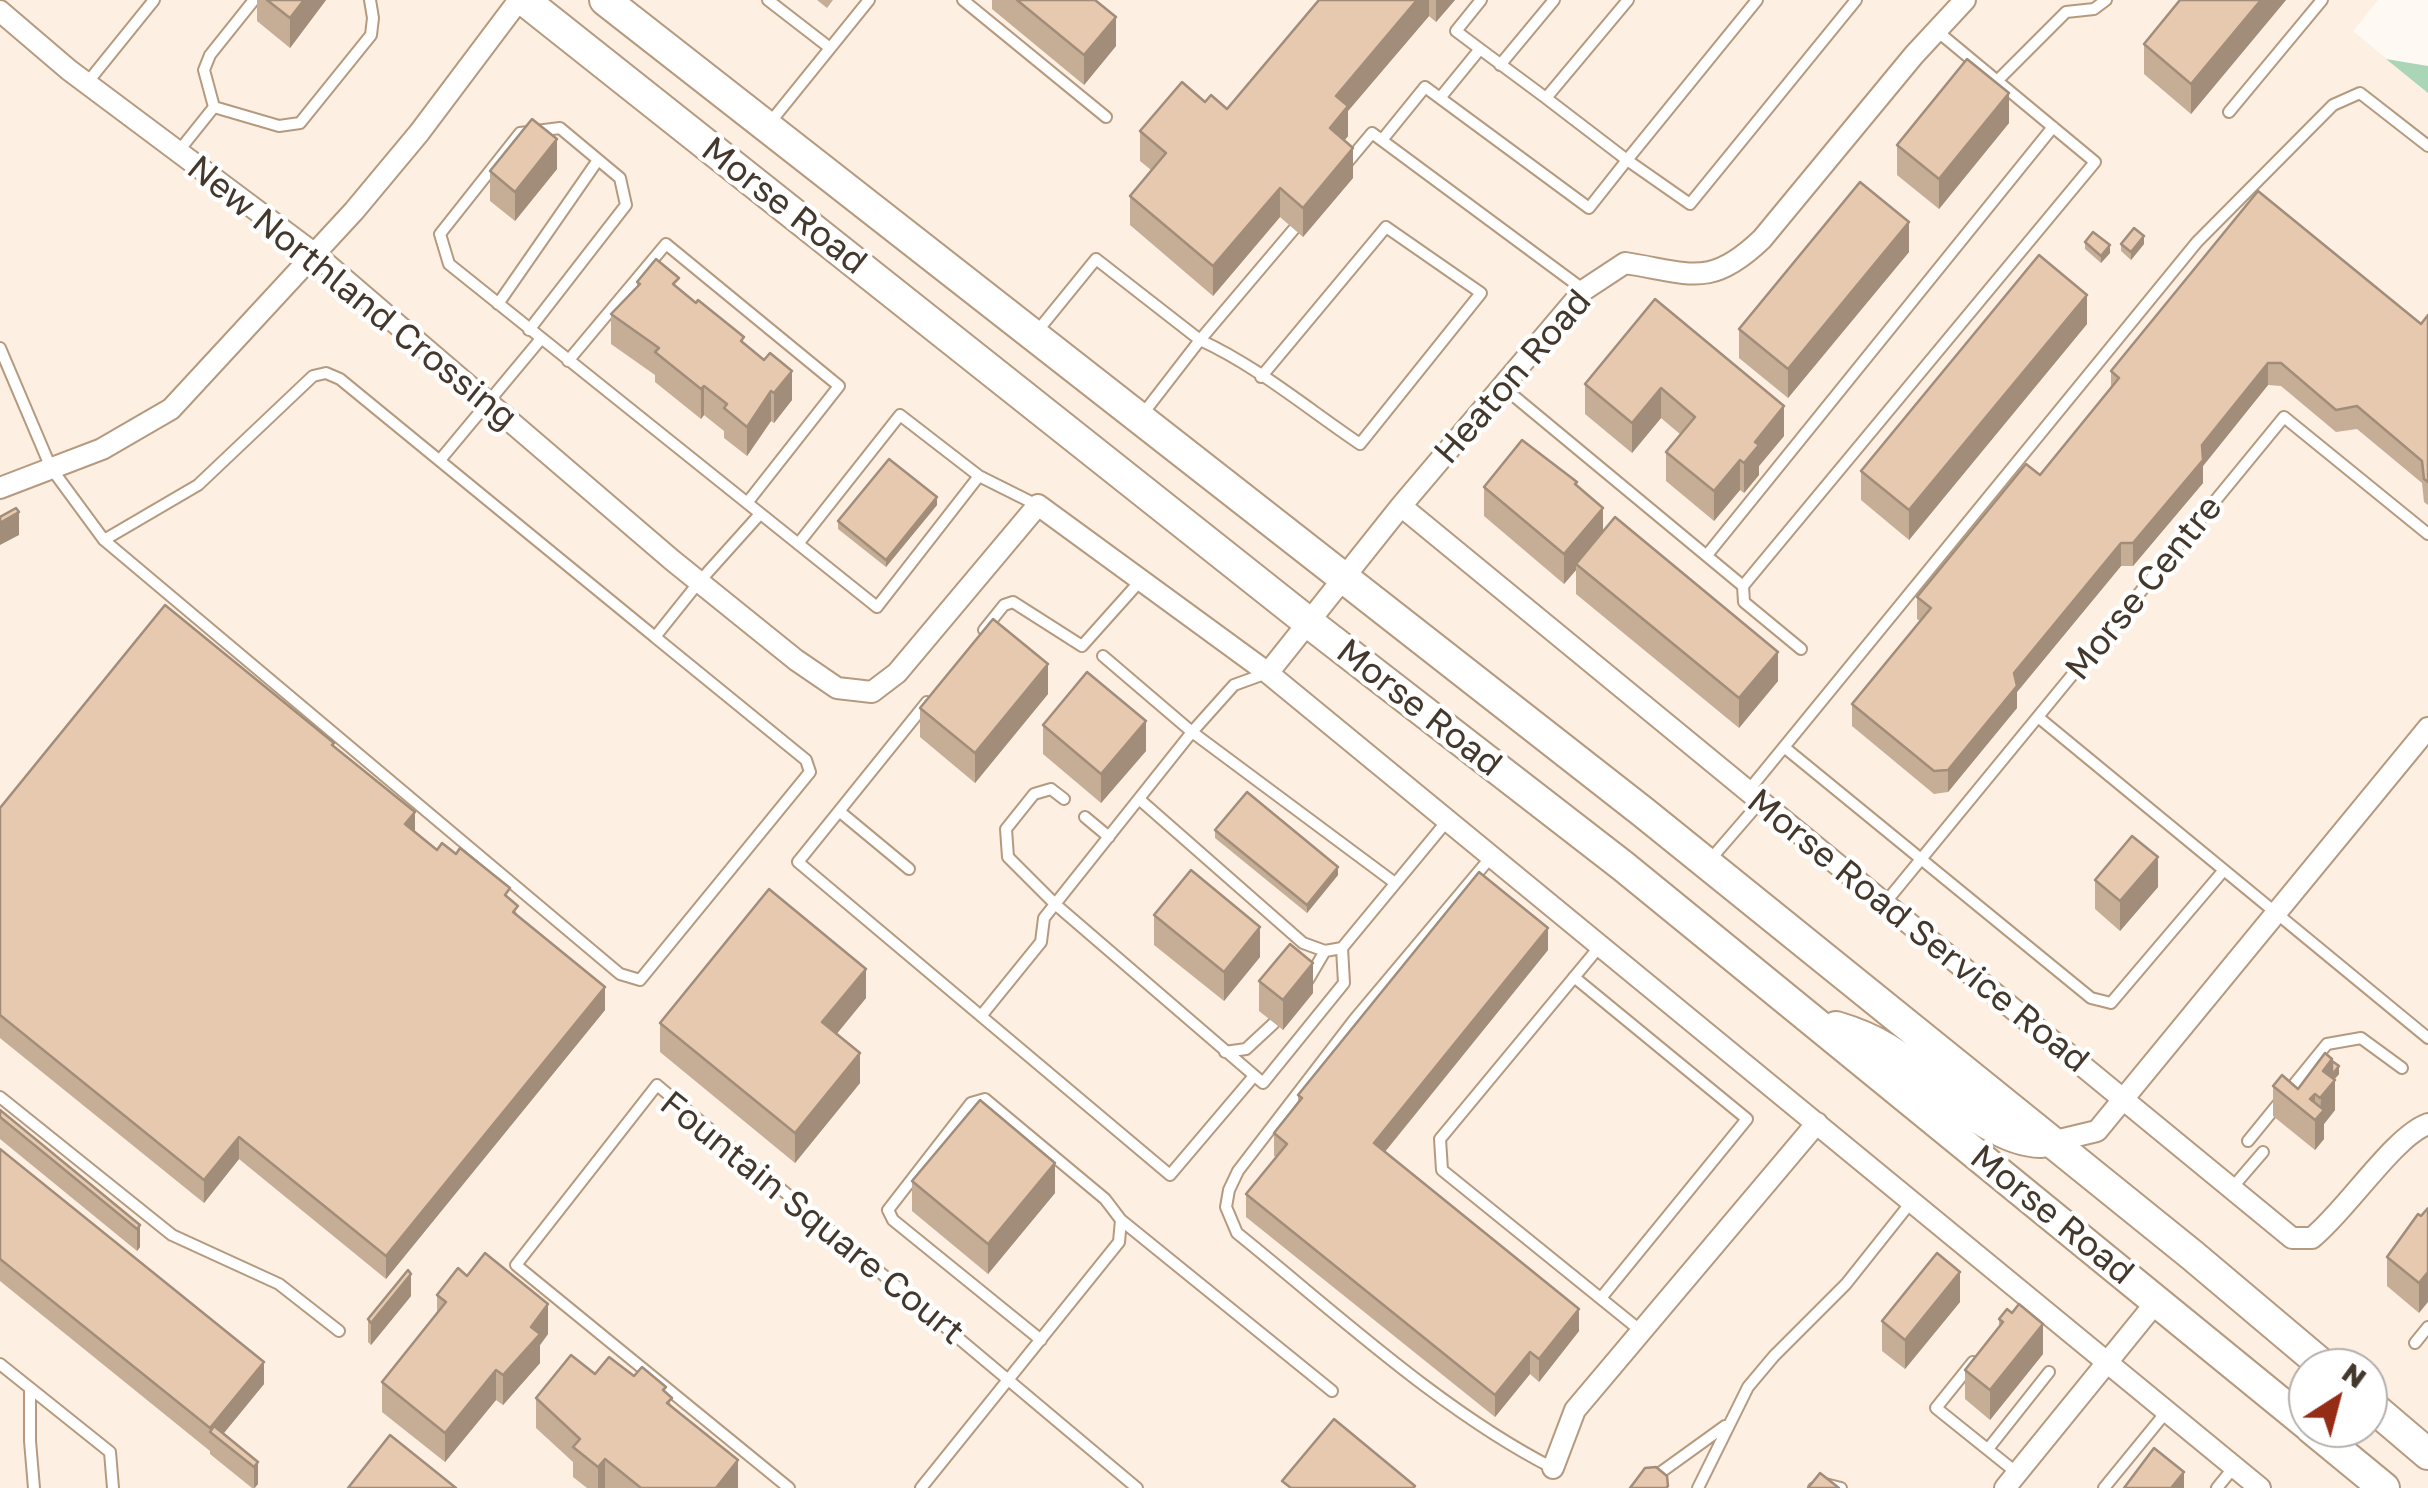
<!DOCTYPE html>
<style>
body{margin:0}
#map{position:relative;width:2428px;height:1488px;overflow:hidden;background:#fef9f3;font-family:"Golos Text",sans-serif}
canvas{display:block}
.north{position:absolute;left:2288px;top:1348px;width:100px;height:100px;box-sizing:border-box;background:#fff;border:2px solid #b4afab;border-radius:50%;rotate:36deg;font-size:28px;font-weight:700;line-height:40px;text-align:center;color:#44382d}
.north::after{content:'';display:block;margin:auto;width:35px;height:45px;background:#952c15;clip-path:polygon(50% 0,100% 100%,50% 72%,0 100%)}
</style>
<div id="map">
<canvas width="2428" height="1488"></canvas>
<div class="north">N</div>
</div>
<script>
const context = document.querySelector('canvas').getContext('2d');
context.lineJoin = 'round';
function paint(path, color) {
  context.fillStyle = color;
  context.fill(path, 'evenodd');
}
function stroke(path, color, width, dash) {
  context.strokeStyle = color;
  context.lineWidth = width;
  context.lineCap = dash ? 'butt' : 'round';
  context.setLineDash(dash || []);
  context.stroke(path);
}
function drawText(font, color, halo, rows, align = 'center') {
  context.font = font + ' "Golos Text",sans-serif';
  context.lineWidth = 9;
  context.setLineDash([]);
  context.textBaseline = 'middle';
  context.strokeStyle = halo;
  context.fillStyle = color;
  for (const [text, x, y, turn = 0] of rows) {
    context.save();
    context.translate(x, y);
    context.rotate((+turn || 0) * Math.PI / 180);
    context.textAlign = isNaN(turn) ? turn : align;
    if (halo) context.strokeText(text, 0, 0);
    context.fillText(text, 0, 0);
    context.restore();
  }
}
const built = new Path2D(`
 M0,0H2378L2353,31L2428,93V1488H0ZM2308,1368H2368V1428H2308Z`);
const green = new Path2D(`
 M2386,59L2428,66V93Z`);
const service = new Path2D(`
 M768,0L830,48
 M963,0L1106,117
 M1480,49L1456,31L1481,0
 M1500,65L1554,0
 M1997,81L2066,12L2094,9L2106,0
 M87,83L154,0
 M1440,98L1480,49L1546,98L1628,0
 M1546,98L1627,160L1757,0
 M214,107L279,126L300,123L371,35L373,18L370,0
 M214,107L204,70L210,55L254,0
 M2229,112L2322,0
 M768,125L869,0
 M1382,140L1425,87L1589,208L1627,160L1690,204L1856,0
 M178,152L214,107
 M1346,164L1372,133L1584,290
 M498,304L598,160
 M529,330L626,205L620,178L560,128L520,133L440,234L449,264L877,607L979,476L1037,505
 M1035,334L1096,259L1200,340L1142,415
 M0,348L51,468L104,540L620,974L640,980L810,772L806,760L655,637L699,582L760,514
 M568,361L666,244L839,386L747,503
 M1261,377L1386,227L1481,293L1360,444C1308,409 1257,366 1200,340L1294,229
 M1503,387L1743,586
 M440,460L540,340
 M104,540L198,485L313,376L326,373L340,379L655,637
 M798,544L900,415L979,476
 M1707,555L2053,127
 M984,630L1004,605L1013,602L1082,646L1141,580
 M1801,649L1744,602L1743,586L2095,162L1937,31
 M1103,656L1192,732L1395,883
 M927,702L798,862L1170,1175L1254,1076
 M2038,717L2428,1038
 M1784,747L2091,998L2111,1003L2224,870
 M1748,791L2197,242L2333,105L2360,93L2428,146
 M1064,799L1051,789L1034,794L1006,829L1008,857L1055,904L1263,1083L1344,983L1342,948L1447,821
 M1139,799L1303,943L1325,951L1342,948
 M839,811L909,869
 M1085,817L1109,837
 M1491,857L1354,1020L1238,1171L1229,1190L1226,1207L1237,1233C1335,1312 1441,1411 1553,1468
 M1709,861L1760,802
 M1885,903L2284,417L2428,534
 M1600,946L1440,1139L1442,1170L1641,1331
 M1574,977L1747,1119L1601,1298
 M1308,980L1325,951
 M981,1016L1041,942L1044,918L1192,732L1234,685L1267,673
 M1225,1052L1246,1049L1274,1023
 M0,1097L172,1235L279,1284L339,1331
 M2248,1141L2327,1044L2361,1038L2402,1068
 M2232,1188L2263,1152
 M1121,1220L1332,1391
 M2415,1343L2428,1327
 M1973,1362L1936,1408L2017,1473
 M0,1364L110,1452L113,1488
 M30,1388V1441L34,1488
 M1988,1449L2049,1372
 M789,1488L516,1265L657,1085L1137,1488
 M921,1488L1119,1242L1121,1220L1105,1199L985,1099L971,1103L888,1210L893,1220L1041,1340
 M1639,1488L1725,1426
 M1698,1488L1748,1387L1774,1356L1846,1284L1912,1201
 M1814,1488L1825,1484L1841,1488
 M2104,1488L2167,1411
 M2217,1488L2234,1467`);
const minor = new Path2D(`
 M1965,0L1914,55L1762,239C1710,289 1690,273 1625,263L1584,290L1401,506L1268,673L2260,1488
 M0,11L69,70L315,254L672,560L796,660L837,688L872,692L897,673L1038,505L1268,673
 M0,488L102,449L171,409L354,211L419,133L519,0
 M1401,506L2292,1238H2312C2346,1211 2394,1136 2428,1124
 M2051,1142L2097,1131L2428,728
 M1553,1468L1575,1410L1817,1123
 M2005,1488L2157,1301`);
const primary = new Path2D(`
 M524,0L1308,622L1623,866L2308,1425
 M605,0L1643,812L2192,1255L2326,1368
 M1836,1027C1853,1032 1871,1039 1887,1049C1932,1076 1987,1141 2041,1142
 M2368,1403L2428,1454
 M2311,1428L2384,1488`);
const wall = new Path2D(`
 M257,0H326L290,48L257,21Z
 M817,0H833L827,8Z
 M992,0H1095L1116,46L1084,85L992,9Z
 M1319,0H1455L1436,22L1429,16L1348,111V136L1344,141L1353,178L1303,237L1280,217L1213,296L1130,225V196L1151,170L1140,161V131L1205,102L1227,109Z
 M2180,0H2286L2191,114L2144,74V44Z
 M2009,123L1939,209L1897,175V145Z
 M557,169L515,221L490,201V171Z
 M2085,242L2110,253L2101,263L2085,249Z
 M2121,244H2144L2131,260L2121,251Z
 M1909,252L1788,398L1739,358V329Z
 M637,282L679,289L744,343L792,400L774,423L771,421L747,456L724,438V431L704,415L701,419L655,382V375L611,344V314L637,286Z
 M1655,299L1784,436L1759,466V475L1744,493L1740,490L1714,521L1666,481V452L1680,434L1661,418L1632,453L1585,414V384Z
 M2428,315V505L2424,502L2422,483L2357,429L2336,432L2281,386L2268,385L2203,466V483L2133,566H2121L2017,692V708L1948,792L1934,794L1852,726V704L1920,621L1917,619V597L2040,475L2111,388V371L2421,324Z
 M2087,324L1909,540L1861,500V471Z
 M1577,486L1603,531L1778,681L1739,728L1576,594V570L1564,584L1484,516V487Z
 M937,505L886,567L838,529V521Z
 M1048,694L975,783L920,737V708Z
 M1043,725L1146,751L1101,803L1043,754Z
 M334,747L415,832L437,850L456,854L510,899L518,916L605,1010L386,1279L239,1159L204,1203L0,1038V808Z
 M1215,830L1338,875L1307,913L1215,838Z
 M2095,880L2158,887L2120,931L2095,909Z
 M1154,915L1260,957L1224,1001L1154,945Z
 M1548,950L1385,1152L1579,1331L1539,1382L1530,1374L1495,1417L1246,1217V1194L1276,1157L1274,1156V1133L1298,1103V1095Z
 M1259,981L1313,993L1283,1030L1259,1011Z
 M866,998L836,1034L860,1083L795,1163L660,1052V1023Z
 M2332,1061L2339,1074L2334,1080L2335,1110L2324,1124V1139L2315,1150L2273,1116V1086L2298,1089Z
 M0,1110L140,1225V1247L137,1251L0,1139Z
 M0,1149L264,1384L223,1434L258,1462V1484L255,1488H252L210,1454V1451L0,1281Z
 M912,1181L1055,1193L988,1274L912,1211Z
 M2421,1216L2419,1313L2387,1286V1257Z
 M437,1295L548,1334L540,1345V1363L503,1405L496,1400L445,1462L382,1412V1382L437,1313Z
 M411,1296L371,1345L368,1342V1319Z
 M1960,1302L1905,1369L1882,1351V1321Z
 M2012,1313L2043,1354L1990,1420L1965,1399V1370L1999,1328V1319Z
 M595,1374L634,1376L666,1393L672,1407L738,1488H587L573,1477V1462L536,1428V1398Z`);
const shadedWall = new Path2D(`
 M304,0H326L290,48V18Z
 M1417,0H1429V16L1348,111V136L1330,158V128L1336,96Z
 M1436,0H1455L1436,22Z
 M2261,0H2286L2191,114V84Z
 M1116,17V46L1084,85V55Z
 M2009,93V123L1939,209V179Z
 M557,139V169L515,221V192Z
 M1353,148V178L1303,237V208Z
 M1280,188V217L1213,296V266Z
 M1909,222V252L1788,398V369Z
 M2144,236V244L2131,260V252Z
 M2110,245V253L2101,263V256Z
 M2087,295V324L1909,540V510Z
 M2268,363V385L2203,466V483L2133,566V543L2202,445Z
 M792,371V400L774,423V393Z
 M704,386V415L701,419V389Z
 M1661,388V418L1632,453V423Z
 M771,391V421L747,456V427Z
 M1784,406V436L1759,466V475L1744,493V463L1755,442Z
 M1740,460V490L1714,521V491Z
 M937,497V505L886,567V560Z
 M1603,508V537L1576,564V570L1564,584V554Z
 M19,512V535L0,545V523Z
 M2121,543V566L2017,692V708L1948,792V770L2014,673Z
 M1778,652V681L1739,728V698Z
 M1048,664V694L975,783V753Z
 M1146,721V751L1101,803V774Z
 M415,812V835L405,824Z
 M2158,857V887L2120,931V901Z
 M1338,867V875L1307,913V905Z
 M1260,927V957L1224,1001V972Z
 M1548,928V950L1374,1165V1143Z
 M1313,963V993L1283,1030V1000Z
 M866,969V998L822,1052V1022Z
 M605,987V1010L386,1279V1256Z
 M860,1053V1083L795,1163V1133Z
 M2332,1059V1075L2339,1066V1074L2332,1082L2335,1080V1110L2324,1124V1139L2315,1150V1120L2310,1099L2315,1094V1120L2320,1113L2323,1071Z
 M239,1137V1159L204,1203V1180Z
 M1055,1163V1193L988,1274V1244Z
 M140,1225V1247L137,1251V1229Z
 M1960,1272V1302L1905,1369V1340Z
 M2428,1272V1302L2419,1313V1283Z
 M411,1274V1296L371,1345V1323Z
 M548,1304V1334L540,1345V1363L503,1405V1375L531,1327Z
 M1579,1309V1331L1539,1382V1359Z
 M2043,1324V1354L1990,1420V1390Z
 M1530,1352V1374L1495,1417V1395Z
 M264,1362V1384L219,1439L210,1432V1451V1428Z
 M496,1370V1400L445,1462V1433Z
 M605,1459V1488H598V1467Z
 M738,1460V1488H716Z
 M258,1462V1484L254,1488V1467Z
 M2184,1472V1488H2171Z`);
const building = new Path2D(`
 M267,0H304L290,18Z
 M1017,0H1095L1116,17L1084,55Z
 M1319,0H1417L1336,96L1348,106L1330,128L1353,148L1303,208L1280,188L1213,266L1130,196L1166,153L1140,131L1182,82L1205,102L1211,95L1227,109Z
 M2180,0H2261L2191,84L2144,44Z
 M1967,59L2009,93L1939,179L1897,145Z
 M532,119L557,139L515,192L490,171Z
 M1860,182L1909,222L1788,369L1739,329Z
 M2258,191L2421,324L2428,315V482L2424,479L2422,461L2357,406L2336,410L2281,363H2268L2202,445L2203,460L2133,543H2121L2014,673L2017,686L1948,770L1934,771L1852,704L1931,608L1917,597L2026,464L2040,475L2119,378L2111,371Z
 M2134,228L2144,236L2131,252L2121,244Z
 M2093,232L2110,245L2101,256L2085,242Z
 M2039,255L2087,295L1909,510L1861,471Z
 M656,259L679,278L673,284L696,303L698,300L744,337L741,341L764,360L770,353L792,371L774,393L771,391L747,427L724,408L727,404L704,386L701,389L655,352L659,348L611,314L640,284L637,282Z
 M1655,299L1784,406L1755,442L1759,445L1744,463L1740,460L1714,491L1666,452L1695,417L1661,388L1632,423L1585,384Z
 M1522,440L1577,482L1575,484L1603,508L1564,554L1484,487Z
 M889,459L937,497L886,560L838,521Z
 M16,508L19,512L0,523V517Z
 M1615,517L1778,652L1739,698L1576,564Z
 M165,605L334,743L332,745L415,812L405,824L437,850L442,843L456,854L460,848L510,888L505,895L518,906L513,912L605,987L386,1256L239,1137L204,1180L0,1015V808Z
 M993,619L1048,664L975,753L920,708Z
 M1087,672L1146,721L1101,774L1043,725Z
 M1247,792L1338,867L1307,905L1215,830Z
 M2132,836L2158,857L2120,901L2095,880Z
 M1191,870L1260,927L1224,972L1154,915Z
 M1479,872L1548,928L1374,1143L1579,1309L1539,1359L1530,1352L1495,1395L1246,1194L1287,1144L1274,1133L1302,1098L1298,1095Z
 M769,889L866,969L822,1022L860,1053L795,1133L660,1023Z
 M1290,944L1313,963L1283,1000L1259,981Z
 M2325,1053L2332,1059L2323,1071L2335,1080L2320,1098L2315,1094L2310,1099L2324,1110L2315,1120L2273,1086L2282,1075L2298,1089Z
 M2332,1061L2339,1066L2332,1075Z
 M980,1100L1055,1163L988,1244L912,1181Z
 M0,1110L140,1225L137,1229L0,1117Z
 M0,1149L264,1362L210,1428L0,1259Z
 M2428,1208V1272L2419,1283L2387,1257L2418,1214L2421,1216Z
 M485,1253L548,1304L531,1327L540,1334L503,1375L496,1370L445,1433L382,1382L446,1302L437,1295L458,1268L467,1276Z
 M1937,1253L1960,1272L1905,1340L1882,1321Z
 M408,1270L411,1274L371,1323L368,1319Z
 M2019,1304L2043,1324L1990,1390L1965,1370L2003,1322L1999,1319L2007,1309L2012,1313Z
 M571,1355L595,1374L609,1357L634,1376L642,1367L666,1387L663,1390L672,1398L667,1403L738,1460L716,1488H641L605,1459L598,1467L573,1447L580,1439L536,1398Z
 M1334,1419L1415,1486L1413,1488H1291L1282,1481Z
 M214,1426L258,1462L254,1467L210,1432Z
 M390,1435L456,1488H348Z
 M2154,1448L2184,1472L2171,1488H2124Z
 M1656,1467L1667,1476L1668,1486L1666,1488H1630L1645,1468Z
 M1820,1473L1839,1488H1808Z`);
const streetNames = [
 ["Morse Road",784,206,38],
 ["New Northland Crossing",352,293,39],
 ["Heaton Road",1513,377,-49],
 ["Morse Centre",2144,588,-51],
 ["Morse Road",1419,708,38],
 ["Morse Road Service Road",1918,931,39],
 ["Morse Road",2052,1215,39],
 ["Fountain Square Court",812,1218,39]
];
paint(built, '#fdefe1');
paint(green, '#abd5b7');
stroke(service, '#b59a7f', 14);
stroke(minor, '#b59a7f', 24);
stroke(primary, '#b59a7f', 34);
stroke(service, '#fff', 10);
stroke(minor, '#fff', 20);
stroke(primary, '#fff', 30);
paint(wall, '#c6ad96');
paint(shadedWall, '#a18d7a');
paint(building, '#e6c9ae');
stroke(building, '#a18d7a', 2.5);
drawText('35px', '#44382d', '#fff', streetNames);
</script>
